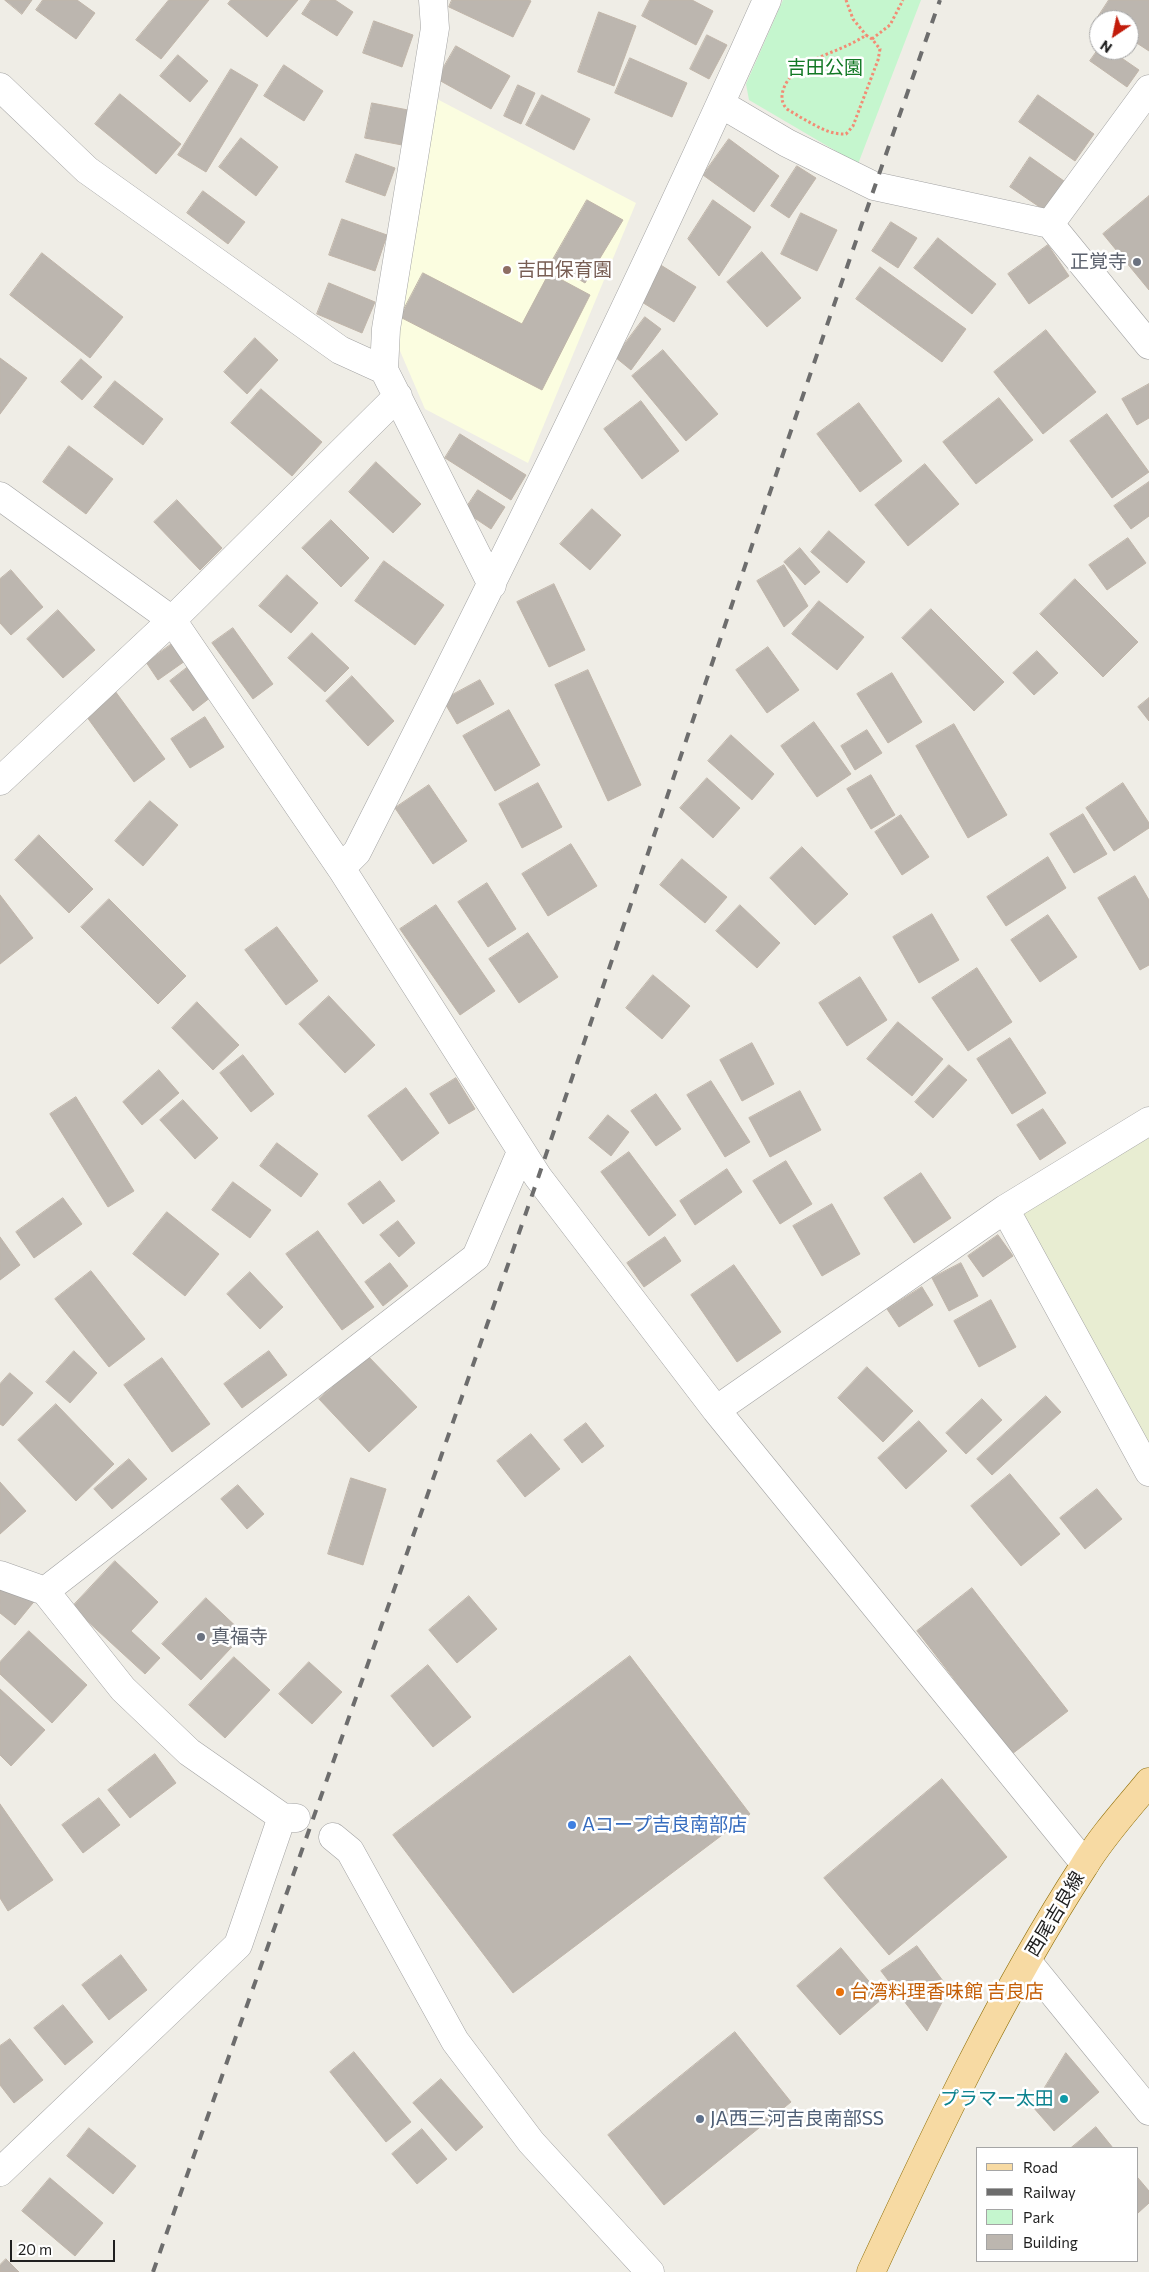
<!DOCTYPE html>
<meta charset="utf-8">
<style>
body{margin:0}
#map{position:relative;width:1149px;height:2272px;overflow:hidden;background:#efede6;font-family:Commissioner,sans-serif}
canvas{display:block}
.legend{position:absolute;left:976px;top:2147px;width:162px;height:115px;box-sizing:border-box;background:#fff;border:1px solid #a5a5a5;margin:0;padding:6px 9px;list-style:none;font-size:15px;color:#1f1f1f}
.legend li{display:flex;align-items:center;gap:10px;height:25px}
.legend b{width:25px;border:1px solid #a5a5a5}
.north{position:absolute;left:1089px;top:10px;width:50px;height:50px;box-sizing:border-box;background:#fff;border:1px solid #a5a5a5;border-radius:50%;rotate:214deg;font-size:14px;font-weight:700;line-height:20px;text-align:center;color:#1f1f1f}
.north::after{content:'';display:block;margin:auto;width:18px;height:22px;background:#c21c0b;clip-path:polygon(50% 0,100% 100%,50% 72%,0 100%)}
.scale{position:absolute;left:10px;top:2240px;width:105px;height:22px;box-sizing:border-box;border:2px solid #1f1f1f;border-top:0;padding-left:6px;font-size:15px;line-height:18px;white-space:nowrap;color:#1f1f1f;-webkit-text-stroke:4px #fff;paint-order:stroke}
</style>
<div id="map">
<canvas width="1149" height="2272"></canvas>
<ul class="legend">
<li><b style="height:6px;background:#f7daa3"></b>Road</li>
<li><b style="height:6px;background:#6d6d6d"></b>Railway</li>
<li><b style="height:14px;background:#c5f6ce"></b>Park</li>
<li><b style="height:14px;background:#bcb6af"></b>Building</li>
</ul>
<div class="north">N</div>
<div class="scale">20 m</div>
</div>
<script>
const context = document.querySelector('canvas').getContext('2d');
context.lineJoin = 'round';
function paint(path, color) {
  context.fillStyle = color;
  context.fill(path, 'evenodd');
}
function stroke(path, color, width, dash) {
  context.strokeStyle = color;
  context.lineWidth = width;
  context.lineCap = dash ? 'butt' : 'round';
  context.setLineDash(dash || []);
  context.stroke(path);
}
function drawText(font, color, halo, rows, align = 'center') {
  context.font = font + ' Commissioner,"Noto Sans JP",sans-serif';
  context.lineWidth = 5;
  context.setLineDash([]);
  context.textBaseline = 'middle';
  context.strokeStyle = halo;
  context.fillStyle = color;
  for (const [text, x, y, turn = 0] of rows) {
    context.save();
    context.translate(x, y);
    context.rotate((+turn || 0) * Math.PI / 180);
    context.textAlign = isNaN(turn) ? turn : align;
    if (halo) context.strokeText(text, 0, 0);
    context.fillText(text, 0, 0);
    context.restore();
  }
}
const education = new Path2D(`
 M437,99L636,203L528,463L425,409L394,337Z`);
const farmland = new Path2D(`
 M1149,1127V1450L1022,1212Z`);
const park = new Path2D(`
 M783,0H921L858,164L749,100L746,84Z`);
const building = new Path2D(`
 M5,0H32L22,14Z
 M43,0H77L95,13L76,39L36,10Z
 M169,0H209L161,59L136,40Z
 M231,0H298L267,37L228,4Z
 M311,0H335L353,12L337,36L302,14Z
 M452,0H529L531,1L513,37L449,7Z
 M650,0H692L713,11L696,45L642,16Z
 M1109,0H1149V51L1129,38V20H1102L1098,17Z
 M599,12L636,26L614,86L578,72Z
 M374,21L413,35L402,67L363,53Z
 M707,35L727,45L709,79L690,69Z
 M456,46L510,76L491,109L437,79Z
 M1099,48V50H1110L1139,70L1127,87L1090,61Z
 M178,55L208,81L190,102L160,76Z
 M630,58L687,83L672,117L615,93Z
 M284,65L323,91L304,121L264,96Z
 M231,69L258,85L206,172L178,155Z
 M518,85L535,93L521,124L504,116Z
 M120,94L181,144L156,174L95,124Z
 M542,95L590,119L574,150L526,125Z
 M1038,95L1094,134L1075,161L1019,122Z
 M372,103L408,110L402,145L365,138Z
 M241,138L278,167L256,196L219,167Z
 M729,139L779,176L754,212L703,175Z
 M356,154L395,168L385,196L346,182Z
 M1030,157L1064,181L1044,210L1010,187Z
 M797,166L816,178L789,218L771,206Z
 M203,191L245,222L228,244L187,213Z
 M1149,196V290L1103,234Z
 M587,200L623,220L585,283L551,263Z
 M713,200L751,227L719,276L688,239Z
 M801,213L837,230L817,271L781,254Z
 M342,219L387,235L375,271L329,255Z
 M891,222L917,238L898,268L872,251Z
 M938,238L996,284L972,314L914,268Z
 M1048,245L1069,276L1029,304L1008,274Z
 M762,252L801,298L767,327L727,282Z
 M42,253L123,317L90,358L10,295Z
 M659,264L696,287L674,322L637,299Z
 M880,267L966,329L942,362L856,299Z
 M423,273L522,324L549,273L590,295L542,390L400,317Z
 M329,283L375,302L362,333L317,314Z
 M645,317L661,329L631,370L615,357Z
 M1046,330L1096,392L1043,434L994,372Z
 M255,338L278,360L247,394L224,372Z
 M663,350L718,414L686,441L632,376Z
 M0,358L27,378L0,414Z
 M81,359L102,377L82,400L61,382Z
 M115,381L163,419L143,445L94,407Z
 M1149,384V418L1137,425L1122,399Z
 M261,389L322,442L292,476L231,423Z
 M999,398L1033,440L976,484L943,442Z
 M641,401L679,451L642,479L604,429Z
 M859,403L902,461L860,492L817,434Z
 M1107,414L1149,472L1112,498L1070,441Z
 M460,434L526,475L511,500L445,458Z
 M69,446L113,479L86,514L43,482Z
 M376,462L421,504L393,533L349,492Z
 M925,464L959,504L908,546L875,505Z
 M1149,482V516L1131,529L1114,506Z
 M478,490L505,507L491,529L464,511Z
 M177,500L222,548L200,570L154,522Z
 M592,509L621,535L590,570L560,544Z
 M331,520L369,558L341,587L302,548Z
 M829,531L865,562L847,583L811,552Z
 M1128,538L1146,563L1107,590L1089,565Z
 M800,548L820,572L805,585L784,562Z
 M384,561L444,605L415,645L355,601Z
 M784,565L808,606L784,627L757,581Z
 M11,570L43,607L11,635L0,623V579Z
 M287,575L318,603L291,633L259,606Z
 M1075,579L1138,642L1103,677L1040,614Z
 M554,584L585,650L549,667L517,602Z
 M819,601L864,637L837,670L792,634Z
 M931,609L1004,682L974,711L902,638Z
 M58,610L95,650L63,678L27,639Z
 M233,628L273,684L253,699L212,643Z
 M312,633L349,668L325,692L288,658Z
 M172,644L185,661L158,680L146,662Z
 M768,647L799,690L767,713L736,670Z
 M1037,651L1058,673L1034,695L1013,673Z
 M188,667L211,697L193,711L170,681Z
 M588,670L641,785L608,801L555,685Z
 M892,673L922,722L888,743L857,694Z
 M352,676L394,721L368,746L326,701Z
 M480,680L494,704L457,724L443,700Z
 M115,691L165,759L134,782L84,713Z
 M1149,698V721L1138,707Z
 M509,710L540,765L495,791L463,736Z
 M205,717L224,747L190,768L171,739Z
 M814,722L851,774L817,797L781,746Z
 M954,724L1007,815L968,838L916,746Z
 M867,730L882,753L855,770L841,746Z
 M731,735L774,774L752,800L708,761Z
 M871,775L895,815L871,829L847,789Z
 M707,778L740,808L713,838L680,808Z
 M538,783L562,827L522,848L499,804Z
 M1123,783L1149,823V828L1114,851L1086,808Z
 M429,785L467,841L433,864L395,808Z
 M150,801L178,825L143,866L115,841Z
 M1083,814L1107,854L1074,873L1050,834Z
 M901,815L929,857L902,875L875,832Z
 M39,835L93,889L69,913L15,860Z
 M571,844L597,886L548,916L522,874Z
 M802,847L848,894L815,925L770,878Z
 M1048,857L1066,888L1006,926L987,897Z
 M682,859L727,897L705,923L660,885Z
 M1135,876L1149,900V965L1140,970L1098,898Z
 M487,883L516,929L488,947L458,902Z
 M0,895L33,938L0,964Z
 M109,899L186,976L158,1004L81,927Z
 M436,905L495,991L460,1015L400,929Z
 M740,905L780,943L757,968L716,931Z
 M932,914L959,960L919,983L893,937Z
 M1048,915L1077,957L1040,982L1011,940Z
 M277,927L318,981L286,1005L245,950Z
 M528,933L558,977L519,1003L489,959Z
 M977,968L1012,1022L968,1051L932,998Z
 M653,975L690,1006L662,1039L626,1008Z
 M860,977L887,1020L847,1046L819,1003Z
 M329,996L375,1045L345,1073L299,1024Z
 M197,1002L239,1045L213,1070L172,1028Z
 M898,1022L943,1059L912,1096L867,1059Z
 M1010,1038L1046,1093L1012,1114L977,1059Z
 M752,1043L774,1084L742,1101L720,1060Z
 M243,1055L274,1094L251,1112L220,1073Z
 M949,1065L967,1080L933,1118L915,1102Z
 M159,1070L179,1093L142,1125L123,1102Z
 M456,1078L475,1109L449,1124L430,1094Z
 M711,1081L750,1142L725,1157L687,1095Z
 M406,1088L439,1133L402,1161L368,1116Z
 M800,1091L821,1130L770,1157L749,1118Z
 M656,1094L681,1129L656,1146L631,1111Z
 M76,1097L134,1191L108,1207L50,1114Z
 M183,1100L218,1138L195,1159L160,1120Z
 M1043,1109L1066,1143L1040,1160L1017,1125Z
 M608,1115L629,1132L611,1156L589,1138Z
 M277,1143L318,1174L301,1197L260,1166Z
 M629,1152L676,1215L649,1236L601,1172Z
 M786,1161L812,1204L780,1224L753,1181Z
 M727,1169L742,1192L695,1225L680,1201Z
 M921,1173L951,1218L914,1243L884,1198Z
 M380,1181L395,1201L363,1224L348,1204Z
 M233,1182L271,1210L250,1238L212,1210Z
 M63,1198L82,1224L34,1258L16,1232Z
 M832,1204L860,1254L822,1276L793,1226Z
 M167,1212L219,1254L185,1296L133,1254Z
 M398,1221L415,1243L399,1257L380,1235Z
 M318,1231L374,1307L342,1330L286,1254Z
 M998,1235L1013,1256L983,1277L968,1256Z
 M0,1237L20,1265L0,1280Z
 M665,1237L681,1261L644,1287L627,1263Z
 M390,1263L408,1286L383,1306L365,1282Z
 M961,1263L978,1296L949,1311L932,1278Z
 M734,1265L781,1332L737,1362L691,1295Z
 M91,1271L145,1339L109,1367L55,1299Z
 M250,1272L283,1307L260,1329L227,1294Z
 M922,1287L933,1305L899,1327L887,1309Z
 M991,1300L1016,1347L979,1367L954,1321Z
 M74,1351L97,1373L70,1403L46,1382Z
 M269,1351L287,1375L242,1408L224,1384Z
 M367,1355L417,1407L369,1452L319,1399Z
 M162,1358L210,1424L172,1452L124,1385Z
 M867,1367L913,1411L883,1442L838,1398Z
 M10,1373L33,1393L3,1426L0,1424V1384Z
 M1046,1396L1061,1412L992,1475L977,1459Z
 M982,1399L1002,1420L966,1454L946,1433Z
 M56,1404L114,1464L76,1501L18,1440Z
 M919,1421L947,1451L906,1489L878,1458Z
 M586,1423L604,1446L582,1463L564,1440Z
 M531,1434L560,1469L525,1497L497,1461Z
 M129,1459L147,1479L112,1509L94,1489Z
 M1010,1474L1060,1534L1021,1566L971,1506Z
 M351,1478L386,1489L363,1565L328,1554Z
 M0,1482L26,1511L0,1534Z
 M238,1485L264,1514L247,1529L221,1499Z
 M1097,1489L1122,1519L1085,1549L1060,1518Z
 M115,1561L158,1602L131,1631L160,1658L145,1674L72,1607Z
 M0,1579L37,1598L15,1625L0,1613Z
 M972,1588L1068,1711L1012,1754L917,1631Z
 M469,1596L497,1629L457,1663L429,1630Z
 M206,1598L244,1634L201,1680L162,1644Z
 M29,1631L87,1685L52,1723L0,1674V1662Z
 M630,1656L750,1814L513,1993L393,1835Z
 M234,1657L270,1690L225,1738L189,1705Z
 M309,1662L342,1692L312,1724L279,1694Z
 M428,1665L471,1717L433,1747L391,1696Z
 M0,1689L45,1730L11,1766L0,1755Z
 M155,1754L176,1783L130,1818L108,1790Z
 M942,1779L1007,1857L889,1955L824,1878Z
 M99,1798L120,1825L83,1853L62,1825Z
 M0,1804L53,1880L8,1911L0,1898Z
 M917,1946L949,1989L927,2031L881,1971Z
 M841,1948L883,1998L840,2035L797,1986Z
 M121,1955L147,1990L109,2020L82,1985Z
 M63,2005L93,2042L65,2065L34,2028Z
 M735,2032L791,2102L664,2205L608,2135Z
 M10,2039L43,2080L14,2103L0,2085V2046Z
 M354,2052L411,2122L386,2142L330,2072Z
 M1066,2053L1099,2092L1054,2131L1033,2107Z
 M441,2079L483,2127L456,2151L413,2103Z
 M1096,2127L1113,2148H1071Z
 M89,2128L136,2166L113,2194L67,2156Z
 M422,2129L447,2159L417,2184L392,2154Z
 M50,2178L103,2223L75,2256L22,2211Z
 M1138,2178L1149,2191V2203L1138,2213Z
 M6,2259L19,2272H0V2265Z`);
const path = new Path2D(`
 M846,0L853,19L866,35
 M866,35L872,39L880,49L878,60L853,126L846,134C829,135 815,125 800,117C796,114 791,112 787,109C774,96 789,75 801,67C821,54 846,49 866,35Z
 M872,39L890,25L903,0`);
const minor = new Path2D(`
 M433,0L435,28L386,329L384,370L492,585
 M0,87L87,170L340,350L384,370
 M721,104L787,143L874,186L1050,224L1149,345
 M1050,224L1149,89
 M0,496L172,620L341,868L538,1177L716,1410L1085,1864
 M0,781L172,620L398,396
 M341,868L357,852C499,571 639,288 767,0
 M1005,1209L1149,1472
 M716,1410L1005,1209L1149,1121
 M0,1575L45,1591L123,1689L189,1752L282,1817L296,1818
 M45,1591L476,1257L521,1152
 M333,1837L350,1851L455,2041L531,2142L650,2272
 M1027,1961L1149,2111
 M0,2172L238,1945L282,1817`);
const major = new Path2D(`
 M871,2272C935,2134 1001,1994 1084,1866C1102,1836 1127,1809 1149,1782`);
const rail = new Path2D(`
 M153,2272C281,1907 412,1543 538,1178C672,785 802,391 940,0`);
const markers = [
 [1137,262,5,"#6b7280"],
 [507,270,5,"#8d6e63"],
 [201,1637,5,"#6b7280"],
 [572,1825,5,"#3f7fe0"],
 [840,1992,5,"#e8710a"],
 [1064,2099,5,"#0f9aa8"],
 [700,2119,5,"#5c6f8a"]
];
const parkNames = [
 ["吉田公園",825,68]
];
const worshipNames = [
 ["正覚寺",1127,262],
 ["真福寺",211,1637,"left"]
];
const educationNames = [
 ["吉田保育園",517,270]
];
const shopNames = [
 ["Aコープ吉良南部店",582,1825]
];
const streetNames = [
 ["西尾吉良線",1055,1914,-59]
];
const foodNames = [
 ["台湾料理香味館 吉良店",850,1992]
];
const cultureNames = [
 ["プラマー太田",1054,2099]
];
const serviceNames = [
 ["JA西三河吉良南部SS",710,2119]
];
paint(education, '#fbfde0');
paint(farmland, '#e8edd2');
paint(park, '#c5f6ce');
paint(building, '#bcb6af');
stroke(building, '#c0b5a9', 1);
stroke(minor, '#a3a3a3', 29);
stroke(major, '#917008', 29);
stroke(path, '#f28c74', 3, [2.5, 2.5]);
stroke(minor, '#fff', 28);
stroke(major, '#f7daa3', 28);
stroke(rail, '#6d6d6d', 4, [10, 10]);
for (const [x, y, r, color] of markers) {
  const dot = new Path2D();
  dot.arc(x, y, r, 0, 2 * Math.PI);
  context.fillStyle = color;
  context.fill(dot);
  stroke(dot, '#fff', 2);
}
drawText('19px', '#127824', '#fff', parkNames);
drawText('19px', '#5b616d', '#fff', worshipNames, 'right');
drawText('19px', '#785e54', '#fff', educationNames, 'left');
drawText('19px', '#366cbe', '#fff', shopNames, 'left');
drawText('19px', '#1f1f1f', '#fff', streetNames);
drawText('19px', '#c56008', '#fff', foodNames, 'left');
drawText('19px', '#0d838f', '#fff', cultureNames, 'right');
drawText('19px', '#4e5e75', '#fff', serviceNames, 'left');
</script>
